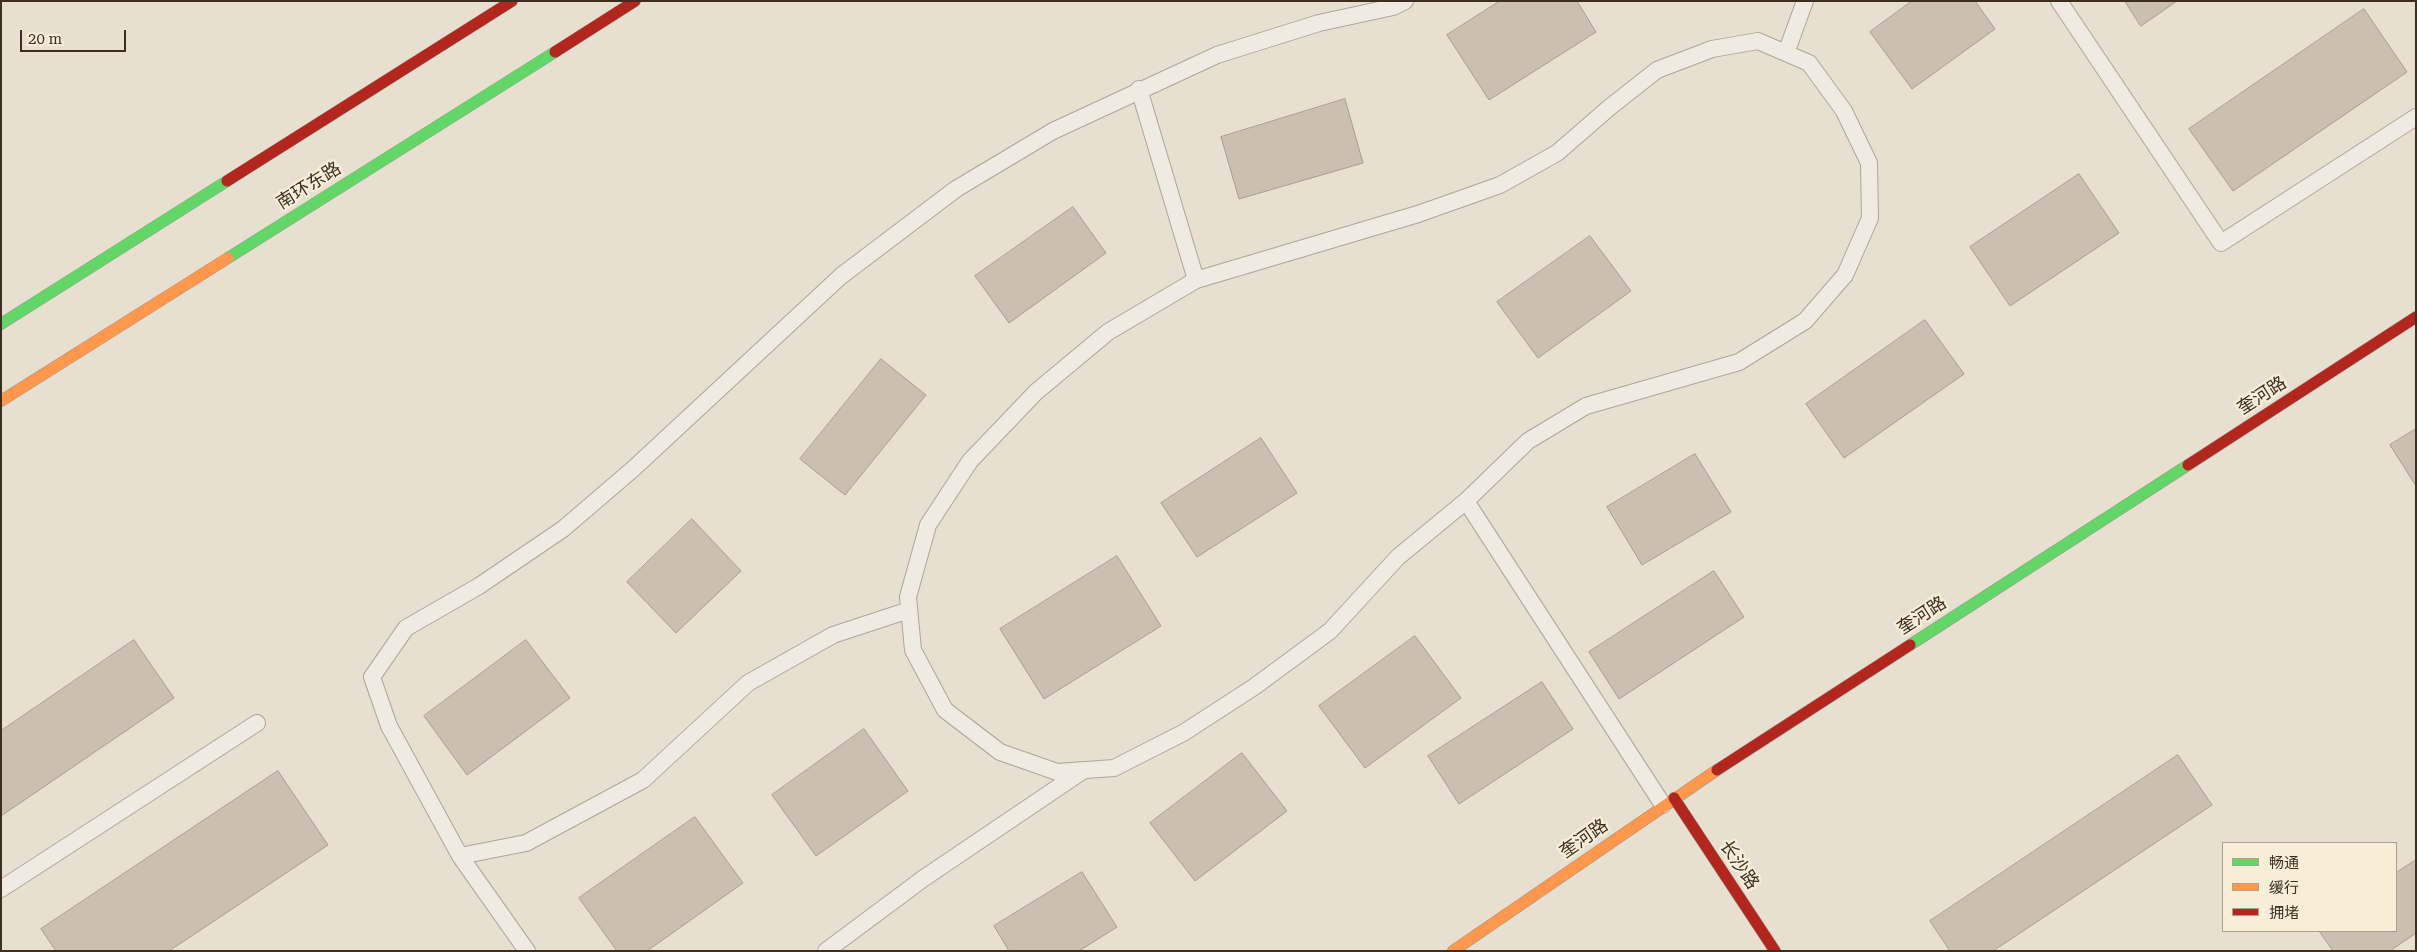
<!DOCTYPE html>
<meta charset="utf-8">
<style>
body{margin:0}
#map{position:relative;width:2417px;height:952px;overflow:hidden;background:#e7e0d1;font-family:"Roboto Serif","Noto Sans SC",serif}
canvas{display:block}
.frame{position:absolute;inset:0;border:2px solid #3d2e20;pointer-events:none}
.legend{position:absolute;left:2222px;top:842px;width:175px;height:90px;box-sizing:border-box;background:#f7eed8;border:1px solid #ada18e;margin:0;padding:6px 9px;list-style:none;font-size:15px;color:#3d2e20}
.legend li{display:flex;align-items:center;gap:10px;height:25px}
.legend b{width:25px;border:1px solid #ada18e}
.scale{position:absolute;left:20px;top:30px;width:106px;height:22px;box-sizing:border-box;border:2px solid #3d2e20;border-top:0;padding-left:6px;font-size:15px;line-height:18px;white-space:nowrap;color:#3d2e20;-webkit-text-stroke:4px #f7eed8;paint-order:stroke}
</style>
<div id="map">
<canvas width="2417" height="952"></canvas>
<div class="frame"></div>
<ul class="legend">
<li><b style="height:6px;background:#63d668"></b>畅通</li>
<li><b style="height:6px;background:#ff974d"></b>缓行</li>
<li><b style="height:6px;background:#b3261e"></b>拥堵</li>
</ul>
<div class="scale">20 m</div>
</div>
<script>
const context = document.querySelector('canvas').getContext('2d');
context.lineJoin = 'round';
function paint(path, color) {
  context.fillStyle = color;
  context.fill(path, 'evenodd');
}
function stroke(path, color, width, dash) {
  context.strokeStyle = color;
  context.lineWidth = width;
  context.lineCap = dash ? 'butt' : 'round';
  context.setLineDash(dash || []);
  context.stroke(path);
}
function drawText(font, color, halo, rows, align = 'center') {
  context.font = font + ' "Roboto Serif","Noto Sans SC",serif';
  context.lineWidth = 4.5;
  context.setLineDash([]);
  context.textBaseline = 'middle';
  context.strokeStyle = halo;
  context.fillStyle = color;
  for (const [text, x, y, turn = 0] of rows) {
    context.save();
    context.translate(x, y);
    context.rotate((+turn || 0) * Math.PI / 180);
    context.textAlign = isNaN(turn) ? turn : align;
    if (halo) context.strokeText(text, 0, 0);
    context.fillText(text, 0, 0);
    context.restore();
  }
}
const building = new Path2D(`
 M1500,1H1577L1596,32L1489,100L1447,35Z
 M1912,1H1975L1995,29L1912,89L1870,32Z
 M2125,1H2177L2141,26Z
 M2364,9L2407,72L2233,191L2189,129Z
 M1345,99L1363,163L1239,199L1221,137Z
 M2079,174L2119,233L2010,306L1970,247Z
 M1073,207L1106,253L1009,323L975,276Z
 M1590,236L1631,291L1538,358L1497,302Z
 M1925,320L1964,374L1844,458L1806,404Z
 M881,359L926,395L845,495L800,459Z
 M2416,429V486L2390,445Z
 M1261,438L1297,493L1197,557L1161,503Z
 M1695,454L1731,512L1642,565L1607,507Z
 M692,519L741,571L676,633L627,582Z
 M1117,556L1161,626L1044,699L1000,629Z
 M1714,571L1744,617L1619,699L1589,652Z
 M1415,636L1461,698L1365,768L1319,706Z
 M134,640L174,698L1,816V731Z
 M526,640L570,698L467,775L424,716Z
 M1542,682L1573,729L1459,804L1428,756Z
 M864,729L908,791L816,856L772,795Z
 M1242,753L1287,811L1195,881L1150,823Z
 M2178,755L2212,805L1993,951H1950L1930,921Z
 M278,771L328,845L169,951H56L41,929Z
 M695,817L743,883L647,951H617L579,898Z
 M2416,860V933L2390,951H2333L2319,931H2396V873Z
 M1082,872L1117,927L1079,951H1009L994,926Z`);
const lane = new Path2D(`
 M2059,1L2221,243L2416,117
 M1758,41L1809,63L1844,111L1869,163L1870,218L1845,275L1805,321L1739,362L1586,406L1528,441L1466,501L1398,557L1330,631L1254,687L1183,733L1114,768L1057,772L1000,752L945,710L913,650L908,597L928,525L970,461L1036,392L1108,332L1196,280L1418,214L1500,185L1557,153L1610,107L1657,70L1712,49Z
 M1786,53L1805,1
 M1139,89L1196,280
 M1466,501L1663,805
 M460,856L526,843L643,780L748,683L833,635L909,610
 M1,889L257,723
 M527,951L460,856L389,726L372,677L406,628L479,586L563,529L633,469L841,276L956,189L1053,131L1217,55L1319,23L1393,7L1405,1
 M826,951L924,878L1084,770`);
const fast = new Path2D(`
 M228,258L555,52
 M1,324L227,181
 M1910,645L2188,465`);
const slow = new Path2D(`
 M1,401L228,258
 M1453,951L1717,770`);
const jam = new Path2D(`
 M555,52L635,1
 M227,181L512,1
 M2188,465L2416,317
 M1717,770L1910,645
 M1674,798L1775,951`);
const streetNames = [
 ["南环东路",309,186,-32],
 ["奎河路",2262,396,-33],
 ["奎河路",1922,616,-33],
 ["奎河路",1584,839,-35],
 ["长沙路",1739,865,56]
];
paint(building, '#cbbfb2');
stroke(building, '#a89c90', 1);
stroke(lane, '#ada599', 18);
stroke(fast, '#9c958a', 12);
stroke(slow, '#9c958a', 12);
stroke(jam, '#9c958a', 12);
stroke(lane, '#efebe3', 16);
stroke(fast, '#63d668', 11);
stroke(slow, '#ff974d', 11);
stroke(jam, '#b3261e', 11);
drawText('18px', '#3d2e20', '#f7eed8', streetNames);
</script>
